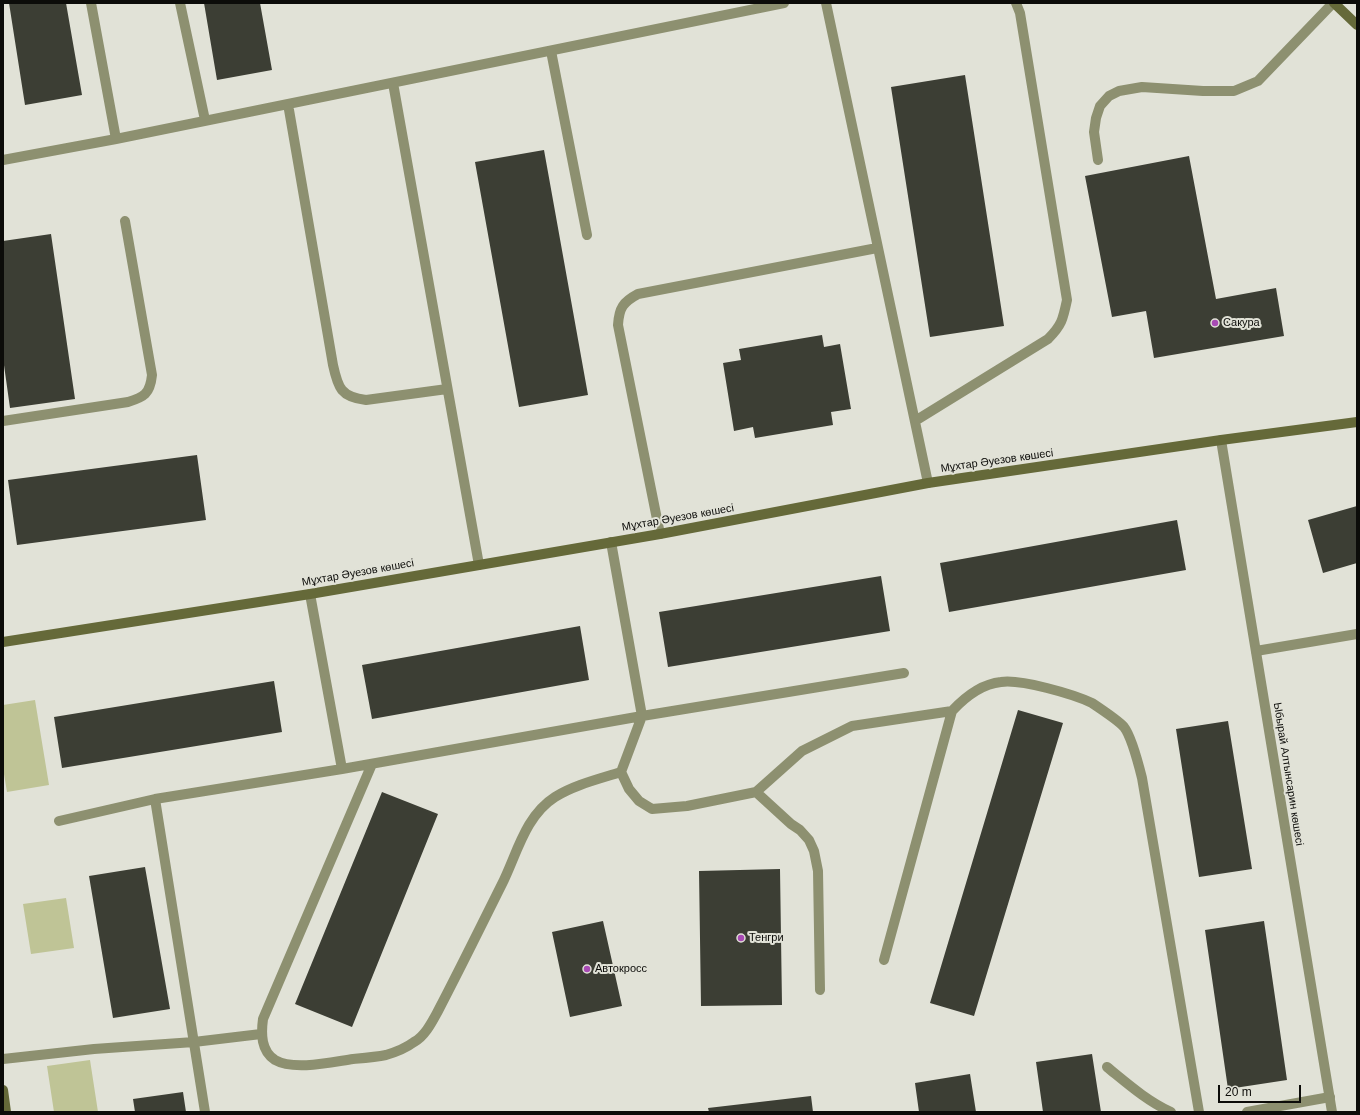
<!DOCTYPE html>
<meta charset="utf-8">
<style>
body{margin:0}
#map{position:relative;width:1360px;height:1115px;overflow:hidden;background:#e1e2d7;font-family:Helvetica,sans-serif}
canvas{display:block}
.frame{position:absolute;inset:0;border:4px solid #0c0c09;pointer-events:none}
.scale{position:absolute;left:1218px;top:1085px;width:83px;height:18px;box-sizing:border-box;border:2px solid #0c0c09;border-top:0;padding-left:5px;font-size:12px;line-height:14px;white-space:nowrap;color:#0c0c09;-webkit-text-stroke:3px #e1e2d7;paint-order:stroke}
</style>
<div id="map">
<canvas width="1360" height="1115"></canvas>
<div class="frame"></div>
<div class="scale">20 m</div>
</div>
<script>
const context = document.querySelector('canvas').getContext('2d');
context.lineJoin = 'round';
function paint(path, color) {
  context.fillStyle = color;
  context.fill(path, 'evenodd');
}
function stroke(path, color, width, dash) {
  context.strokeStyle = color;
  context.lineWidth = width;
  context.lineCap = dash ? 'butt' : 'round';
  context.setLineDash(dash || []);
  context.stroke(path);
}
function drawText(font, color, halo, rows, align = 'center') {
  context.font = font + ' Helvetica,sans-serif';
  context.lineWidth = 4;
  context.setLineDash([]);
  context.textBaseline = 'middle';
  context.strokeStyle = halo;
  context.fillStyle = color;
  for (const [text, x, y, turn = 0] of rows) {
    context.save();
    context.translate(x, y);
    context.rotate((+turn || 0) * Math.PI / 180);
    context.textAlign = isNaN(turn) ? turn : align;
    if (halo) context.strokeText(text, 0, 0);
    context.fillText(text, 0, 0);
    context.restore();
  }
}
const green = new Path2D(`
 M35,700L49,785L7,792L3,768V705Z
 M66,898L74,948L31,954L23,904Z
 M90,1060L98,1112H54L47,1066Z`);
const building = new Path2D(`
 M9,3H66L82,95L25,105Z
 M204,3H260L272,70L217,80Z
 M965,75L1004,326L930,337L891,87Z
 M544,150L588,395L519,407L475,162Z
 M1189,156L1216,299L1276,288L1284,336L1154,358L1146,311L1112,317L1085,176Z
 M51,234L75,399L10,408L3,358V241Z
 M822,335L824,347L840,344L851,409L831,412L833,425L755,438L753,427L734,431L723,363L741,360L739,349Z
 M197,455L206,520L17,545L8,480Z
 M1357,506V563L1323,573L1308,520Z
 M1177,520L1186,570L949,612L940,563Z
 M881,576L890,631L668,667L659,612Z
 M580,626L589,680L372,719L362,665Z
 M274,681L282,732L62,768L54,717Z
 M1018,710L1063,723L974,1016L930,1003Z
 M1228,721L1252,869L1199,877L1176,729Z
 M382,792L438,814L352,1027L295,1004Z
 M145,867L170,1009L113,1018L89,876Z
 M780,869L782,1005L701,1006L699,871Z
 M603,921L622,1006L570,1017L552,932Z
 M1264,921L1287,1080L1228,1089L1205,930Z
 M1092,1054L1101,1112H1043L1036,1062Z
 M970,1074L976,1112H919L915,1083Z
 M183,1092L186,1112H135L133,1099Z
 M811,1096L813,1112H709L708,1108Z`);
const lane = new Path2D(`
 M91,3L116,139
 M180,3L205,120
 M826,3L928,483
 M551,51L587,235
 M393,83L479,565
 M288,104L333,365C338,388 341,397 366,400L447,389
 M3,160L116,139L784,3
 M1098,160L1094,132L1096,118L1100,106L1109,96L1119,91L1142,87L1203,91H1234L1258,81L1333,3
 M3,421L128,402C144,397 150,394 152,375L125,221
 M915,421L1048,339C1062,325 1063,319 1067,300L1020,13L1016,3
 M660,534L618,325C619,308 623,302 638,294L877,248
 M310,594L342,769
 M1256,651L1357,634
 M372,764L263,1019C261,1034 261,1051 275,1060C294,1071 332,1062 353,1059C364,1058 376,1057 386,1055C396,1052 406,1048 414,1042C425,1036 432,1022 438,1011C460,969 481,926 502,884C517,854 525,816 555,797C574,785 599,779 621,772L642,716L611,542
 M621,772L629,789L639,801L652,809L687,806L756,792L791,824L800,830L809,840L814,851L818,871L820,990
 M756,792L802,751L852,726L952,711
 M155,799L205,1112
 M59,821L155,799L342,769L642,716L904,673
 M884,960L952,711C965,697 981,684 1001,682C1021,679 1073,694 1092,703C1098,707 1119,721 1124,727C1131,736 1139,766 1142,778L1199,1112
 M3,1059L94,1049L194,1042L261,1034
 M1107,1067C1128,1084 1147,1101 1171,1112
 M1247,1112L1330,1097`);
const street = new Path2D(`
 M1221,440L1332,1112`);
const secondary = new Path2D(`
 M1334,3L1357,25
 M3,642L310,594L660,534L928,483L1221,440L1357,422
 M3,1090L6,1112`);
const markers = [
 [1215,323,4,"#a84ab4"],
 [741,938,4,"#a84ab4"],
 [587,969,4,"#a84ab4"]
];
const poiNames = [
 ["Сакура",1223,323],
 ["Тенгри",749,938],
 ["Автокросс",595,969]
];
const streetNames = [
 ["Мұхтар Әуезов көшесі",997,461,-8],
 ["Мұхтар Әуезов көшесі",678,518,-10],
 ["Мұхтар Әуезов көшесі",358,573,-10],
 ["Ыбырай Алтынсарин көшесі",1288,774,81]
];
paint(green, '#bfc496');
paint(building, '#3c3e34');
stroke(lane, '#8d9070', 10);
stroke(street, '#8d9070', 10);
stroke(secondary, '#656939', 10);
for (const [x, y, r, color] of markers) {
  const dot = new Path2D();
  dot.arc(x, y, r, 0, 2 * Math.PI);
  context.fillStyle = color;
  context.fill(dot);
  stroke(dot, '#e1e2d7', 1.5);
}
drawText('11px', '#0c0c09', '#e1e2d7', poiNames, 'left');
drawText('11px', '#0c0c09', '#e1e2d7', streetNames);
</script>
